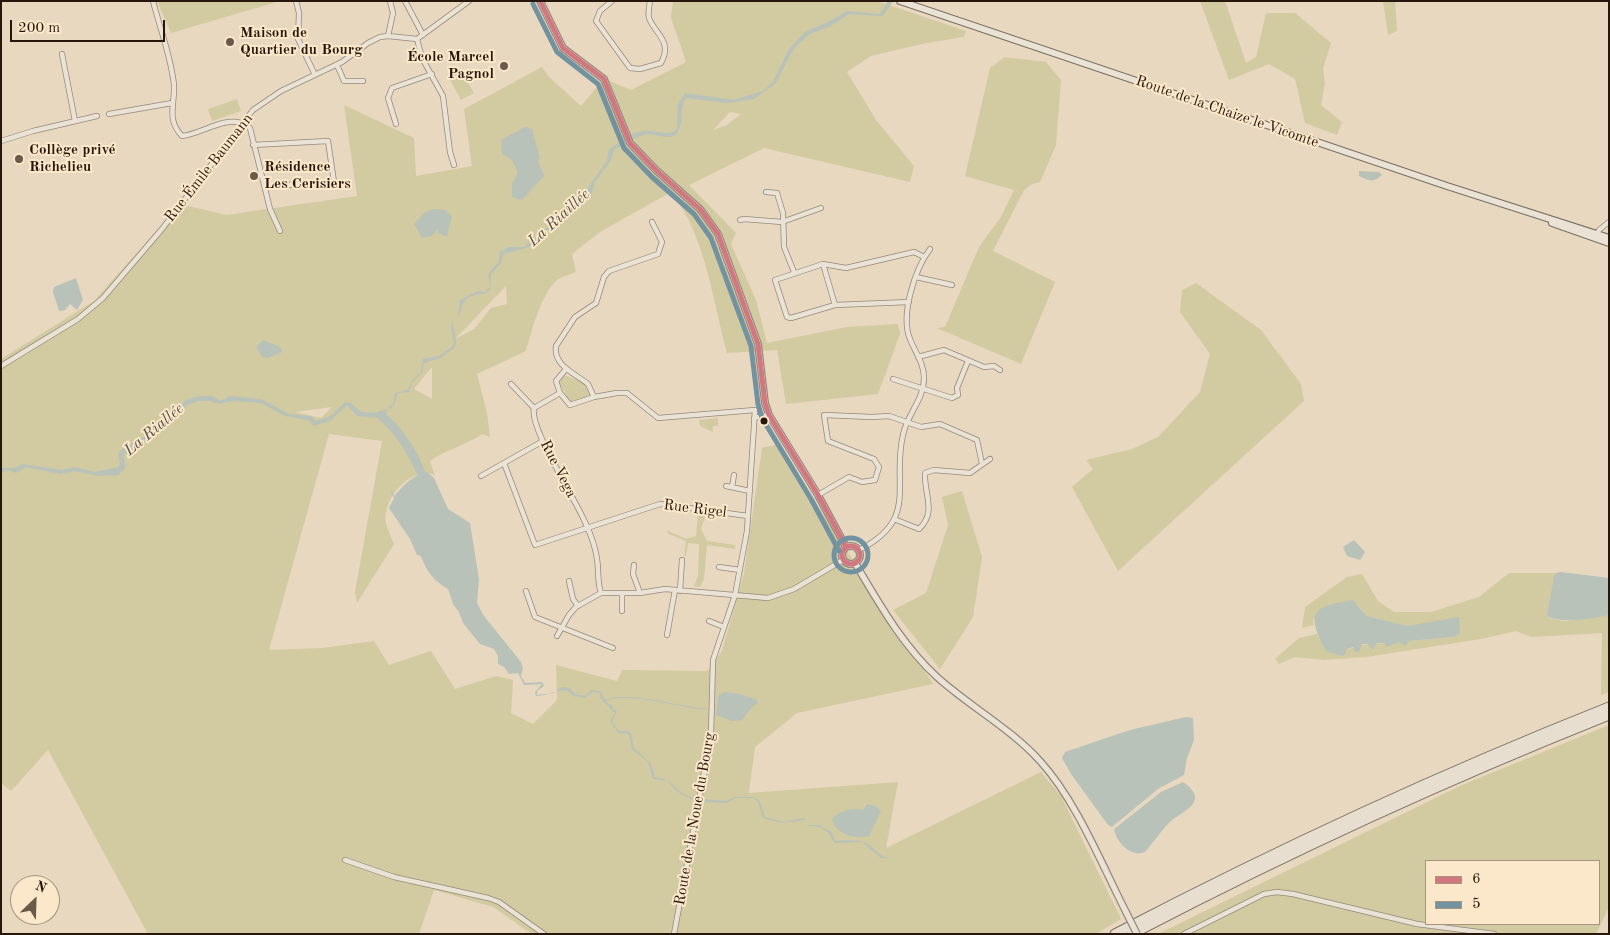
<!DOCTYPE html>
<meta charset="utf-8">
<style>
body{margin:0}
#map{position:relative;width:1610px;height:935px;overflow:hidden;background:#e8d8bf;font-family:"Old Standard TT",serif}
canvas{display:block}
.frame{position:absolute;inset:0;border:2px solid #27160b;pointer-events:none}
.legend{position:absolute;left:1425px;top:860px;width:175px;height:65px;box-sizing:border-box;background:#fbe8ca;border:1px solid #a6947e;margin:0;padding:6px 9px;list-style:none;font-size:15px;color:#27160b}
.legend li{display:flex;align-items:center;gap:10px;height:25px}
.legend b{width:25px;border:1px solid #a6947e}
.north{position:absolute;left:10px;top:875px;width:50px;height:50px;box-sizing:border-box;background:#fbe8ca;border:1px solid #a6947e;border-radius:50%;rotate:24deg;font-size:14px;font-weight:700;line-height:20px;text-align:center;color:#27160b}
.north::after{content:'';display:block;margin:auto;width:18px;height:22px;background:#6b5a4a;clip-path:polygon(50% 0,100% 100%,50% 72%,0 100%)}
.scale{position:absolute;left:10px;top:20px;width:155px;height:22px;box-sizing:border-box;border:2px solid #27160b;border-top:0;padding-left:6px;font-size:15px;line-height:18px;white-space:nowrap;color:#27160b;-webkit-text-stroke:4px #fbe8ca;paint-order:stroke}
</style>
<div id="map">
<canvas width="1610" height="935"></canvas>
<div class="frame"></div>
<ul class="legend">
<li><b style="height:6px;background:#d07780"></b>6</li>
<li><b style="height:6px;background:#7292a0"></b>5</li>
</ul>
<div class="north">N</div>
<div class="scale">200 m</div>
</div>
<script>
const context = document.querySelector('canvas').getContext('2d');
context.lineJoin = 'round';
function paint(path, color) {
  context.fillStyle = color;
  context.fill(path, 'evenodd');
}
function stroke(path, color, width, dash) {
  context.strokeStyle = color;
  context.lineWidth = width;
  context.lineCap = dash ? 'butt' : 'round';
  context.setLineDash(dash || []);
  context.stroke(path);
}
function drawText(font, color, halo, rows, align = 'center') {
  context.font = font + ' "Old Standard TT",serif';
  context.lineWidth = 4;
  context.setLineDash([]);
  context.textBaseline = 'middle';
  context.strokeStyle = halo;
  context.fillStyle = color;
  for (const [text, x, y, turn = 0] of rows) {
    context.save();
    context.translate(x, y);
    context.rotate((+turn || 0) * Math.PI / 180);
    context.textAlign = isNaN(turn) ? turn : align;
    if (halo) context.strokeText(text, 0, 0);
    context.fillText(text, 0, 0);
    context.restore();
  }
}
const green = new Path2D(`
 M157,1H280L171,33Z
 M673,1H877L966,31L964,37L926,43L871,56L847,72L876,120L914,166L910,182L764,148L689,185L736,233L731,244L756,300L767,343L847,327L898,324L900,334L878,394L786,404L777,350L727,353C713,303 705,233 671,192L600,232L572,254L576,272C569,275 560,277 555,282C541,296 531,332 526,351L477,374L487,413L490,437L482,434C471,443 433,455 430,462L435,475C412,465 382,498 386,522C387,529 391,537 394,544L357,603L355,592L382,441L329,434L269,650L322,648L374,641L389,665L431,651L455,689L496,676L513,680L511,713L533,724L557,700L556,665L617,681L622,670L707,671L722,651L744,573L762,448L778,444L933,684L797,713L755,747L749,793L898,782L886,848L1041,772L1061,796L1121,919L1096,934H532L493,907L434,890L419,934H148L48,750L11,791L1,783V359L94,301L180,204L226,215L357,196L344,105L414,138L416,176L472,166L464,109L542,67L549,77L581,106L604,79L631,90L686,62L671,18ZM730,112L741,114L727,125L713,130ZM506,286L507,304L491,308L474,329L455,339ZM431,368H432V399L414,389ZM332,407L321,418L295,412Z
 M1200,1H1225L1246,63L1256,57L1266,13H1295L1331,43L1323,69L1325,83L1321,105L1342,122L1337,135L1305,123L1295,79L1269,64L1229,80Z
 M1383,1H1395L1397,31L1388,35Z
 M1005,57L1046,62L1061,80L1056,145L1040,182L1032,184L1024,190L993,251L1055,282L1021,364L937,328L945,327L979,247L1001,217L1014,190L965,176L990,68Z
 M460,69L474,93L461,100L448,76Z
 M237,99L241,111L212,121L208,109Z
 M1196,283L1261,330L1301,384L1304,401L1118,571L1072,487L1093,469L1086,460L1132,449L1158,437L1200,392L1210,354L1180,312L1182,290Z
 M564,375L587,384L591,392L589,398L573,403L570,402L559,382Z
 M718,418V426H713V432L700,426L699,420Z
 M962,491L982,557L973,617L940,669L893,610L926,593L948,525L942,497Z
 M698,514H706L701,529L707,541L735,545V549L707,545L704,579L700,587L694,586L698,576L699,544L688,543L686,556H684L686,541L669,534L666,530L686,539L696,536Z
 M1509,573H1556L1548,617C1561,625 1593,618 1609,615V692L1601,695L1602,633L1531,637L1516,631L1481,639L1366,657L1324,660L1295,657L1279,664L1275,659L1299,638L1317,634L1325,650L1338,652L1362,645L1454,637L1459,634L1408,626L1367,616L1358,605L1313,619L1314,625L1302,628L1305,607L1347,577L1362,574L1378,601L1394,612H1431L1479,597Z
 M1609,725V907L1596,934H1158L1462,785ZM1426,861H1599V924H1426Z`);
const water = new Path2D(`
 M888,1H893L883,16L849,14L829,27L810,34L794,48L775,84L754,99L727,103L686,98C679,108 684,119 679,129C674,144 657,133 647,134C641,135 636,138 631,140L629,136C636,133 642,130 649,131C661,131 667,137 677,129L678,104L685,93L734,100L763,91L773,82L789,49L805,32L830,21L847,11L880,14Z
 M525,127L532,129L540,158L538,161L544,176L522,200L512,197V184L518,173L512,160L502,154L501,140Z
 M625,139L626,142L614,150L611,160L595,182L591,196L578,200L563,219L529,247L503,254L501,263L491,274L490,290C485,295 482,293 475,295C464,298 463,303 460,312C459,316 455,318 453,323L456,342L454,348L440,358L424,363L422,372L412,383L409,392L398,393L394,404L390,409L388,407L393,404L395,393L407,390L410,386L411,382L421,372L423,359L439,356L454,345L451,325L458,315L460,300L478,291L485,292L490,287C489,271 485,276 499,262L500,252L509,247H524L563,215L565,209L573,203L574,198L587,195L589,186L607,161L609,149Z
 M1359,171L1379,172L1382,175C1373,183 1369,181 1359,176Z
 M433,209L445,210L452,216L447,237L438,233V229L433,235L422,238L414,224L425,212Z
 M76,278L83,300L77,310L70,304L65,310L59,311L53,292L54,287Z
 M263,340L280,347L282,352L268,358L262,357L256,347Z
 M200,396H212L221,401L230,396L261,399L289,414L311,416L316,421L331,416L345,402L351,403L361,412L380,413L386,409L388,410L380,418L357,416L347,405L330,421L314,426L308,420L285,416L261,403L232,401L220,404L209,401H198L187,405L177,416L165,421L151,439L124,454L125,468L118,475L99,476L75,471L60,474L26,467L16,473L8,470L1,473L2,468H15L22,464L62,470L74,467L95,472L118,467L120,464L118,454L121,450L155,430L161,417L174,412L186,400Z
 M427,472L434,478L448,509L470,523L479,579L477,603L484,616L521,662L523,668L521,676L525,683L542,682L544,686L537,691V695L554,693L562,687L570,688C574,695 579,696 586,695L592,690L600,691L608,704L612,705L613,709L617,711L612,722L619,731H627L631,733L634,748L651,764L655,777C676,780 676,794 694,798L693,800L678,792L667,781L653,779L648,762L632,749L629,734L619,733L610,721L615,713L601,699L600,693L593,692L584,698L573,696L567,690C558,689 546,696 536,696L535,692L542,684L524,685L518,673L509,674L504,667L498,664V656L494,649L480,644L463,623L459,612L453,604L448,589C434,581 426,571 421,556L417,555L410,539L389,508L394,498L391,493L392,491L394,496C403,486 414,474 427,472Z
 M1354,540L1365,552L1360,560L1347,556L1343,547Z
 M1561,572L1609,578V615C1594,619 1560,624 1547,616L1554,577L1556,573Z
 M1353,600L1367,616L1408,626L1459,617L1460,634L1454,637L1409,641L1406,646L1399,642L1387,647L1384,643H1377L1373,650L1368,644H1362L1359,652H1355L1353,647L1347,649L1344,656C1339,655 1329,653 1325,650C1306,611 1312,607 1353,600Z
 M725,692L739,694L756,699L758,703L751,708L742,720L732,721L716,715L718,696Z
 M1186,717L1193,718L1194,740L1187,758L1184,775L1158,789L1112,827L1108,825L1071,774L1062,758L1065,752L1130,730Z
 M1183,782C1212,803 1182,810 1168,824C1160,832 1153,843 1145,852C1131,858 1116,842 1114,829L1161,792Z
 M735,797H752L759,800L765,817L783,822L804,818L808,825H819L832,832L835,841C843,840 861,839 868,844C875,849 879,856 888,858H881L862,842L834,843C828,830 823,826 808,826L805,820L781,823L763,818L758,802L753,798H735L727,803L701,802V799L726,801Z
 M867,804L875,806L881,811L869,836C856,840 836,834 832,820C838,811 852,807 863,810Z`);
const stream = new Path2D(`
 M606,700C631,691 679,708 707,709`);
const river = new Path2D(`
 M381,415C398,430 413,452 421,473`);
const minor = new Path2D(`
 M153,1C160,29 171,56 174,85C175,105 166,119 182,136C203,134 231,111 250,128L270,209L280,231
 M296,1L299,13L298,39L315,75
 M405,1L423,35
 M612,1L600,11L596,21L630,68L640,69L661,63C673,41 655,34 649,18C648,13 649,6 650,1
 M388,36L393,13L390,1
 M417,39L422,58L443,96L450,152L454,165
 M62,54L75,121
 M337,65L344,81H363
 M109,114L172,103
 M396,124L388,98L392,88L432,74
 M1,141L33,131L97,116
 M253,145L328,141L334,182L286,185
 M766,192L777,193L783,213L784,247L794,272
 M740,220L744,219L782,222L821,208
 M1597,235L1599,230L1609,222
 M823,264L835,305
 M916,277L952,285
 M909,302L835,305L791,318L787,317L775,280L823,264L846,268L914,252L924,257
 M918,357L944,350L984,367L994,366L1000,370
 M1,366L78,319L103,298L162,229L253,110L281,91L342,62L368,43L380,37L388,36L417,39L469,1
 M566,369L556,381L560,393L570,405L594,397L617,393H627L658,418L755,410L747,531L735,595L713,660L711,735L674,934
 M893,379L952,398L958,395L957,388L968,361
 M511,384L534,408
 M594,397L588,384C576,374 553,366 556,346L575,317L596,303L604,277L609,271L658,254L662,242L652,222
 M534,408C530,424 559,472 567,488C579,509 594,536 597,559C599,571 597,582 601,593
 M534,408L560,393
 M754,418L769,415
 M543,441L504,463L535,545L660,504L748,516
 M481,476L504,463
 M726,486L750,491
 M732,487L734,475
 M818,495L849,477L862,482L875,480L879,467L874,459L828,441L824,415L872,417L889,416L921,427L940,424L977,440L982,464
 M894,519L919,529C937,512 924,495 925,473L934,470L970,473L990,459
 M859,550C920,519 891,485 903,435C907,414 924,400 924,378C924,363 915,352 910,339C900,315 915,269 930,249
 M634,565L633,574L640,593
 M719,567L740,570
 M569,581L573,599L578,606
 M526,591L535,617L613,648
 M680,591L682,560
 M622,611V593
 M709,621L724,627
 M667,635L675,590
 M557,636L569,615L576,607L601,593H640L665,589L768,598L794,589L843,560
 M345,860L394,877L488,898L499,902L544,934
 M1184,934L1264,894L1277,892L1293,894L1417,924L1494,934`);
const tertiary = new Path2D(`
 M540,1L563,48L604,79L630,143L657,171L700,209L718,234L758,344L765,403L769,415L818,495L846,547
 M842 555a9 9 0 1 1 18 0a9 9 0 1 1-18 0Z
 M855,563C879,603 902,645 937,677C969,706 1010,728 1040,761C1076,800 1102,865 1126,912`);
const secondary = new Path2D(`
 M900,1L1447,186L1609,238
 M1552,223L1609,243`);
const motorway = new Path2D(`
 M1115,934C1276,850 1440,774 1609,707
 M1132,934C1287,853 1446,780 1609,715`);
const tertiaryBridge = new Path2D(`
 M1126,912L1137,934`);
const bus1 = new Path2D(`
 M540,1L563,48L604,79L630,143L657,171L700,209L718,234L758,344L765,403L769,415L818,495L846,547
 M842 555a9 9 0 1 1 18 0a9 9 0 1 1-18 0Z`);
const bus2 = new Path2D(`
 M533,4L557,52L598,84L624,148L652,177L694,214L711,238L751,346L758,404L762,418L811,499L839,551
 M834 555a17 17 0 1 1 34 0a17 17 0 1 1-34 0Z`);
const markers = [
 [230,42,5,"#6b5a4a"],
 [504,66,5,"#6b5a4a"],
 [19,159,5,"#6b5a4a"],
 [254,176,5,"#6b5a4a"],
 [764,421,4.5,"#27160b"]
];
const poiNames = [
 ["Maison de",240,33],
 ["Quartier du Bourg",240,50],
 ["École Marcel",494,57,"right"],
 ["Pagnol",494,74,"right"],
 ["Collège privé",29,150],
 ["Richelieu",29,167],
 ["Résidence",264,167],
 ["Les Cerisiers",264,184]
];
const streetNames = [
 ["Route de la Chaize le Vicomte",1227,112,19],
 ["Rue Émile Baumann",209,168,-52],
 ["Rue Vega",558,469,63],
 ["Rue Rigel",695,509,7],
 ["Route de la Noue du Bourg",695,819,-80]
];
const waterNames = [
 ["La Riaillée",559,218,-42],
 ["La Riallée",154,430,-40]
];
paint(green, '#d2caa1');
paint(water, '#b8c2b9');
stroke(stream, '#b8c2b9', 1);
stroke(river, '#b8c2b9', 9);
stroke(minor, '#94897a', 6);
stroke(tertiary, '#94897a', 8);
stroke(secondary, '#796e61', 8);
stroke(motorway, '#796e61', 11);
stroke(minor, '#ebe2d6', 4.5);
stroke(tertiary, '#ebe2d6', 5.5);
stroke(secondary, '#ebe2d6', 6);
stroke(motorway, '#e7decf', 9);
stroke(tertiaryBridge, '#94897a', 8, []);
stroke(tertiaryBridge, '#ebe2d6', 5.5);
stroke(bus1, '#d07780', 5);
stroke(bus2, '#7292a0', 5);
for (const [x, y, r, color] of markers) {
  const dot = new Path2D();
  dot.arc(x, y, r, 0, 2 * Math.PI);
  context.fillStyle = color;
  context.fill(dot);
  stroke(dot, '#fbe8ca', 2);
}
drawText('bold 15px', '#27160b', '#fbe8ca', poiNames, 'left');
drawText('15px', '#27160b', '#fbe8ca', streetNames);
drawText('italic 16px', '#534f47', '#fbe8ca', waterNames);
</script>
